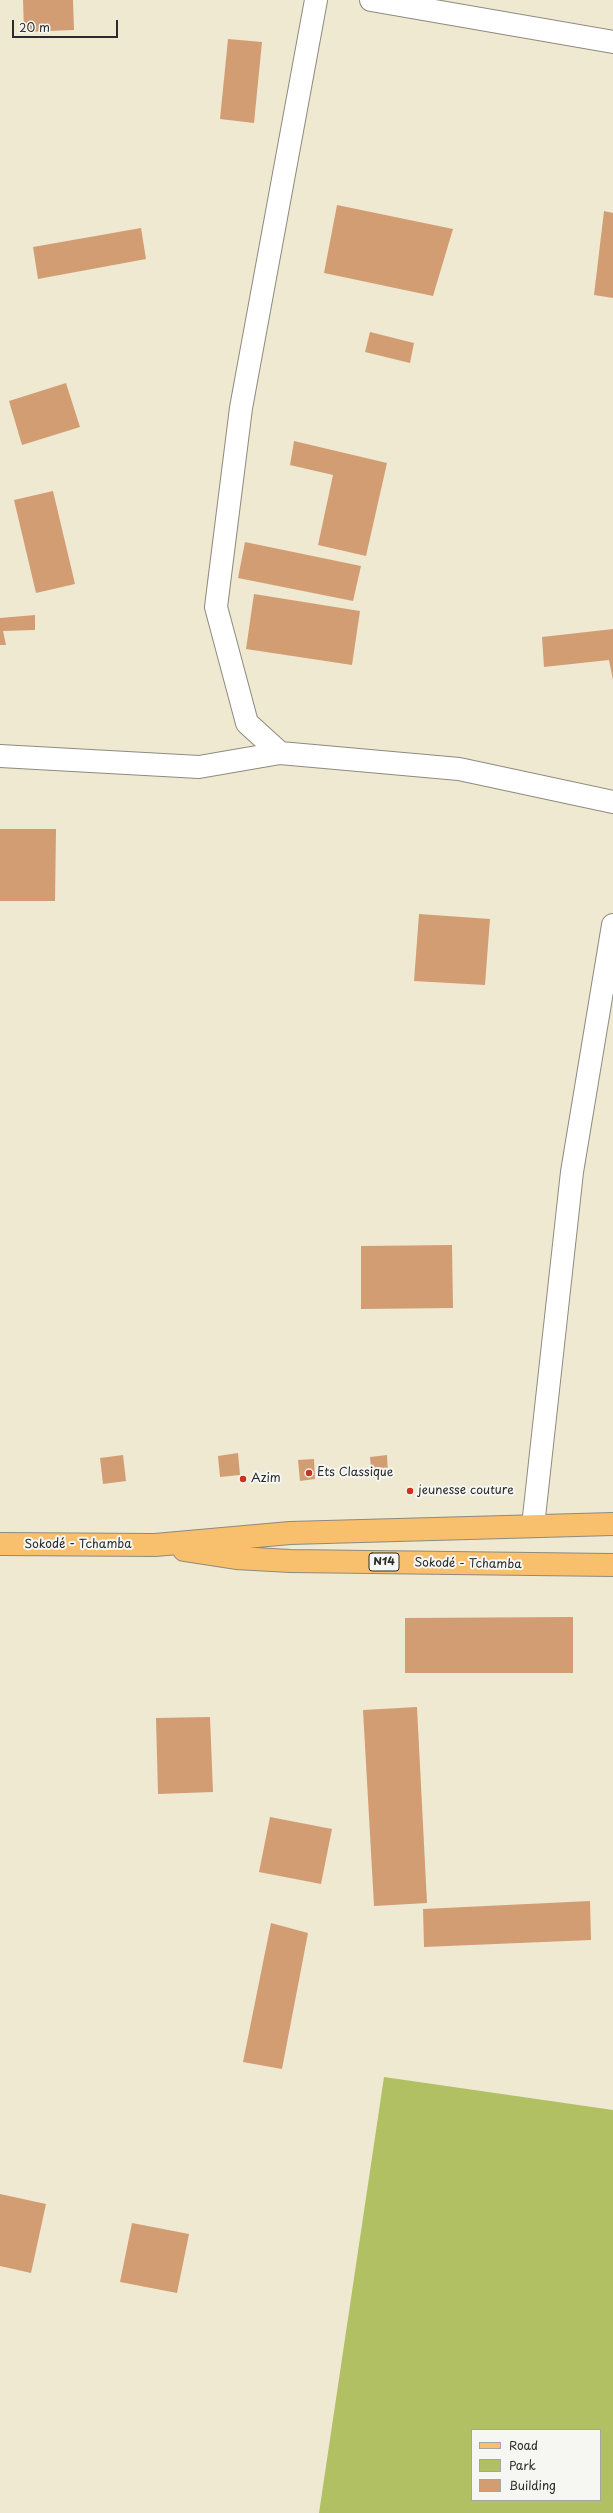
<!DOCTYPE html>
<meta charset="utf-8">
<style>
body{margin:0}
#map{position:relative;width:613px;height:2513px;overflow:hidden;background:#efe9d2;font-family:"Playpen Sans",sans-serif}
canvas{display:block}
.legend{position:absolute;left:471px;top:2429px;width:130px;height:72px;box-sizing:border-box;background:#f6f6f2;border:1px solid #a5a5a2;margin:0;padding:5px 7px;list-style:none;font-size:12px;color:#2b2b2b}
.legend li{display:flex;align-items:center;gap:8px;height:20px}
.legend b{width:20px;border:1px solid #a5a5a2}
.scale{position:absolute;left:12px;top:20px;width:106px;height:18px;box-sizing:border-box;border:2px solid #2b2b2b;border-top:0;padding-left:5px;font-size:12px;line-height:14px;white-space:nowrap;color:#2b2b2b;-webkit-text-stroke:3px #f6f6f2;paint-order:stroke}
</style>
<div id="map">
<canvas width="613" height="2513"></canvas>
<ul class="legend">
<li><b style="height:5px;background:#f8bf6c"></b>Road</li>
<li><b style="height:11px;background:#b0c063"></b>Park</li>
<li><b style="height:11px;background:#d39d74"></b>Building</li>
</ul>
<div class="scale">20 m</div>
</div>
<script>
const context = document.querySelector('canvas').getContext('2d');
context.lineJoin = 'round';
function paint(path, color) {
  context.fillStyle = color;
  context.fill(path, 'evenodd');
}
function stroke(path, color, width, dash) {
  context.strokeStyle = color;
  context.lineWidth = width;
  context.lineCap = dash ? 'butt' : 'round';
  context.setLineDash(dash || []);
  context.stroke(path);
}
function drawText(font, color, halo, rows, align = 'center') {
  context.font = font + ' "Playpen Sans",sans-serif';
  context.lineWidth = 4;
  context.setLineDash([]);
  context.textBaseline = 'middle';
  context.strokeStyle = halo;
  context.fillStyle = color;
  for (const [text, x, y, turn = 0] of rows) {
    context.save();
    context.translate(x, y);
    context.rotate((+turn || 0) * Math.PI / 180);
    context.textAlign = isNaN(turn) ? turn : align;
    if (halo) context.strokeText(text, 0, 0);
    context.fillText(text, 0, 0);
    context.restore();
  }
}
const green = new Path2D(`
 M384,2077L613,2110V2513H319ZM472,2430H600V2500H472Z`);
const building = new Path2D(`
 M23,0H73L74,30L24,32Z
 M228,39L262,42L254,123L220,119Z
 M337,205L453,229L433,296L324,273Z
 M604,211L613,213V298L594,295Z
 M141,228L146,259L38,279L33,247Z
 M370,332L414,343L410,363L365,352Z
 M66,383L80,427L22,445L9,401Z
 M294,441L387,463L366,556L318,545L333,475L290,465Z
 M53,491L75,584L36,593L14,500Z
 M245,542L361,566L353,601L238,578Z
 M254,594L360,611L352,665L246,649Z
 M35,615V630L3,631L6,645H0V618Z
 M613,629V680L609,660L544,667L542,637Z
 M0,829H56L55,901H0Z
 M419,914L490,919L485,985L414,981Z
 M452,1245L453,1308L361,1309V1246Z
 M238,1453L240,1475L220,1477L218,1456Z
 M123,1455L126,1481L103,1484L100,1458Z
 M387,1455L388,1476L372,1478L370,1457Z
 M314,1459L315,1479L300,1481L298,1460Z
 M573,1617V1673H405V1618Z
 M417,1707L427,1903L374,1906L363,1710Z
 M210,1717L213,1792L158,1794L156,1718Z
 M270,1817L332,1829L321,1884L259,1872Z
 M590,1901L591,1940L424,1947L423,1909Z
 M271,1923L308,1933L282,2069L243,2062Z
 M0,2194L46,2204L31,2273L0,2266Z
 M132,2223L189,2234L177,2293L120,2282Z`);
const minor = new Path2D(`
 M371,0L613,42
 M280,753L247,723L216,607L241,408L316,0
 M0,756L199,767L280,753L459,769L613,802
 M533,1526L572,1172L613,925`);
const primary = new Path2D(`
 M0,1544L155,1545L290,1533L613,1524
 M184,1550L236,1558L290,1561L613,1565`);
const markers = [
 [309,1473,4,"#c8321e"],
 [243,1479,4,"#c8321e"],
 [410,1491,4,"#c8321e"]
];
const shields = [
 [384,1562,30]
];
const shieldNames = [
 ["N14",384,1562]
];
const poiNames = [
 ["Ets Classique",317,1473],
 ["Azim",251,1479],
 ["jeunesse couture",418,1491]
];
const streetNames = [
 ["Sokodé - Tchamba",78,1545],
 ["Sokodé - Tchamba",468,1564,1]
];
paint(green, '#b0c063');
paint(building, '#d39d74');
stroke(minor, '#8d8a7e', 24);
stroke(primary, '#8d8a7e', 24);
stroke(minor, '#fff', 22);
stroke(primary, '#f8bf6c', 22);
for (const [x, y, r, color] of markers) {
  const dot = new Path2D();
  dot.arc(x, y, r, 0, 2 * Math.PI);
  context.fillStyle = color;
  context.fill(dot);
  stroke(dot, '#f6f6f2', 1.5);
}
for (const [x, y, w] of shields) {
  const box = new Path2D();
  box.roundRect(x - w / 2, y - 9, w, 18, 3);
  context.fillStyle = '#f6f6f2';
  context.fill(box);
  stroke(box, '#2b2b2b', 1);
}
drawText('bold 11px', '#2b2b2b', null, shieldNames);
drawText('12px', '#2b2b2b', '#f6f6f2', poiNames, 'left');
drawText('12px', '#2b2b2b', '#f6f6f2', streetNames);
</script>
